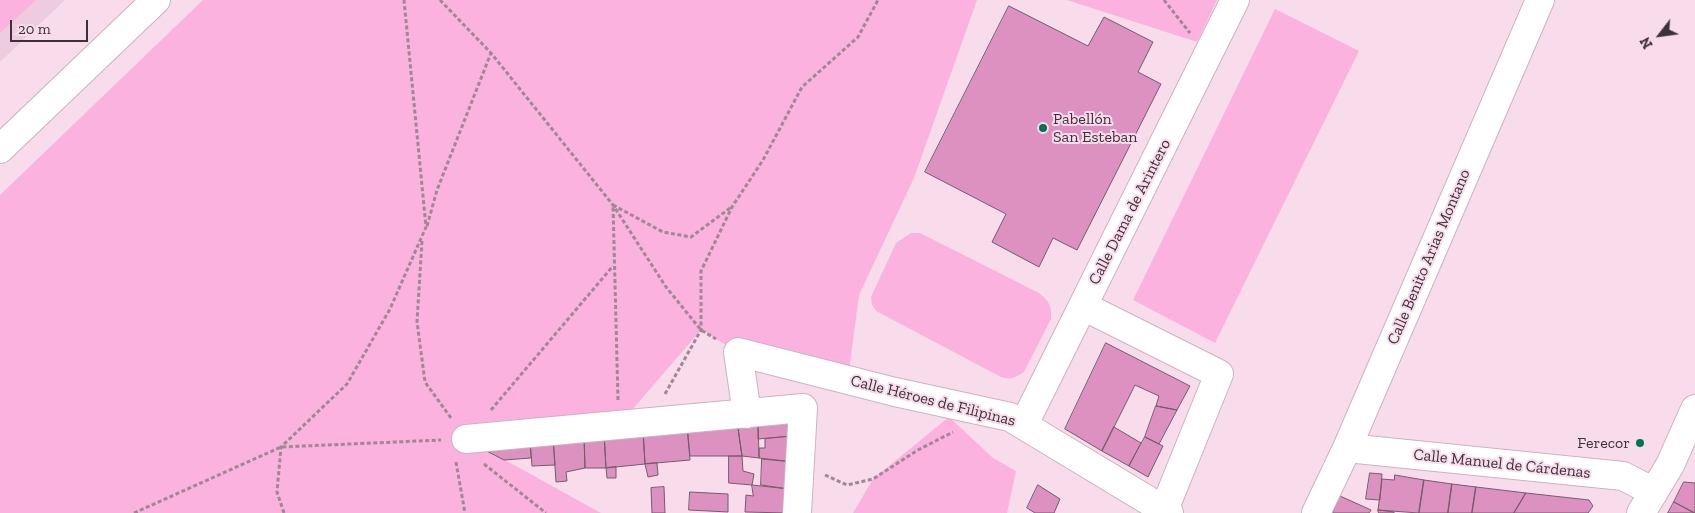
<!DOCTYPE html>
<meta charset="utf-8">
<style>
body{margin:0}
#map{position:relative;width:1695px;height:513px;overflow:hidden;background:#f8dcec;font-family:"Zilla Slab",serif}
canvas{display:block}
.north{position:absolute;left:1635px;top:10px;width:50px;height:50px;-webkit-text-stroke:4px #f8dcec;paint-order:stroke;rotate:240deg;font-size:14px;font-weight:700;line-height:20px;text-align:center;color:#3c3137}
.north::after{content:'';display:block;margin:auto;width:18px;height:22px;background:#3c3137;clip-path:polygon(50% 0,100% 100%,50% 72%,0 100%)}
.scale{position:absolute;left:10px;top:20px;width:78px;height:22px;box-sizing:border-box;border:2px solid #3c3137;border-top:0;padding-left:6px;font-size:15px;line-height:18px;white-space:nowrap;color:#3c3137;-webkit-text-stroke:4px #f8dcec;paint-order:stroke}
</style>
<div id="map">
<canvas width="1695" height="513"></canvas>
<div class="north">N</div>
<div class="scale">20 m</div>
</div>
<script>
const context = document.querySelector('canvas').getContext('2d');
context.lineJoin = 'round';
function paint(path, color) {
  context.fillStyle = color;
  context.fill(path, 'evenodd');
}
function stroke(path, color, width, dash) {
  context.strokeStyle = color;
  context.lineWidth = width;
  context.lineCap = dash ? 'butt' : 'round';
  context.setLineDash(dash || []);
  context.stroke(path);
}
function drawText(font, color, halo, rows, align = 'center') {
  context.font = font + ' "Zilla Slab",serif';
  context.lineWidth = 4;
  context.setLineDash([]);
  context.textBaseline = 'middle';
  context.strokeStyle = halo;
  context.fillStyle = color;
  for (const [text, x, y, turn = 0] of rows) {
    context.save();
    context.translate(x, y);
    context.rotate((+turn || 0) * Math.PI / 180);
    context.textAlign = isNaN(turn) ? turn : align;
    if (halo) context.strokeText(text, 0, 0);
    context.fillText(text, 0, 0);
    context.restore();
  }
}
const built = new Path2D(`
 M0,0H65L0,62Z`);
const green = new Path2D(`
 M0,0H36L0,33Z
 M203,0H977L914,178L859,295L848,379L738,352L701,330L619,425L467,439L601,513H0V195Z
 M1067,0H1217L1197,42Z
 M1275,9L1359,51L1215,343L1133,300Z
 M911,233H920L1039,293C1049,301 1052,306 1051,319L1024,372C1015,378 1010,380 1001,377L876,311L872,305L871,297L896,243Z
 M949,417L993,458L1016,471L1007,513H853L873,479Z`);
const building = new Path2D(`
 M1009,6L1088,46L1104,17L1153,42L1138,72L1161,84L1077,250L1053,238L1039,267L992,242L1006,214L925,172Z
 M1106,343L1190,386L1177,410L1156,406L1159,396L1135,385L1102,451L1065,429Z
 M1156,406L1177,410L1159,444L1145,437Z
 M792,416L793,436L758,439V419Z
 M758,419L759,458L742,456L737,421Z
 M737,421L742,456H690L687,426Z
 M687,426L690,460L645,464L643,430Z
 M1114,427L1141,443L1129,466L1102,451Z
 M643,430L645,464L606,468L604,433Z
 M604,433L606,468H585L584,435Z
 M584,435L585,468L566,472L567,481L556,482L553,438Z
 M793,436L794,462L759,458V448H765V439Z
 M1145,437L1163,446L1148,477L1129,466Z
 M553,438L555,465L532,466L530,439Z
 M530,439L531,458L504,460L475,445Z
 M729,456H742L743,471L754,474L752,485L729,483Z
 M762,459L794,462L789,489L761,485Z
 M657,463L658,475L648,477L645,464Z
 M616,467V478H607L606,468Z
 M1370,473L1382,474L1380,500L1366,499Z
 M1395,475L1424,480L1419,513L1378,510L1382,479L1394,480Z
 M1424,480L1452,484L1448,513H1419Z
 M1684,482L1695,483V513L1674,502Z
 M1452,484L1476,487L1472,513H1448Z
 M752,485L789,489L788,513L745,512L746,495L753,496Z
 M1038,485L1060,499L1054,513H1035L1027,508Z
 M664,487L665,513H652L651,488Z
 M1476,487L1526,493L1514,513H1472Z
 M690,492L728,494V512L689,510Z
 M1526,493L1589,500L1593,506L1588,513H1514Z
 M1340,496L1371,510L1369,513H1333Z
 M1674,502L1694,513H1668Z
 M1378,510L1394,512V513H1379Z`);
const path = new Path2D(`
 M440,0L491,53L613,205L666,287L701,330L716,339
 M1164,0L1190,33
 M427,226L437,190L491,53
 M422,241L417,322L425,382L451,418
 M665,394L701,330V271L732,207L763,160L802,87L858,37L878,0
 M618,400L613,205L663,232L691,237L730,208
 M491,410L613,266
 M456,462L465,513
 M484,464L546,513
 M825,475L847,485L873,479L918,450L953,432
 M134,513L281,447L441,440
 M284,513L277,492L281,447L347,384L390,309L426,227L404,0`);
const minor = new Path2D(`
 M1083,306L1219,374L1164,510
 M747,414L738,352L895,392L1010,417L1169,513
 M1024,424L1235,0
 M466,439L803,408L797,513
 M1347,448L1623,476L1654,492
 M1316,513L1347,448L1540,0
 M1641,513L1670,465L1695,409`);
const major = new Path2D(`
 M0,149L156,0`);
const markers = [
 [1043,128,5,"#00744e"],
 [1640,443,5,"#00744e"]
];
const poiNames = [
 ["Pabellón",1053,119],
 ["San Esteban",1053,137],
 ["Ferecor",1630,443,"right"]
];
const streetNames = [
 ["Calle Dama de Arintero",1130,212,-63],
 ["Calle Benito Arias Montano",1429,257,-67],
 ["Calle Héroes de Filipinas",933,401,14],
 ["Calle Manuel de Cárdenas",1502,464,6]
];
paint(built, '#eeccdf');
paint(green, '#fbb2df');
paint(building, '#dc91c0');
stroke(building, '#745c6b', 1);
stroke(minor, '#cdb2c2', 30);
stroke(major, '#cdb2c2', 30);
stroke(path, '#9d8994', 3, [4, 2.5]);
stroke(minor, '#fff', 28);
stroke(major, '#fff', 28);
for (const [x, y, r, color] of markers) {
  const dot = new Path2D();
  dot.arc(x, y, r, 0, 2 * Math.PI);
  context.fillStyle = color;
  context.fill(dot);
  stroke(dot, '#f8dcec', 2);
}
drawText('16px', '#3c3137', '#f8dcec', poiNames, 'left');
drawText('16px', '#3c3137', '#f8dcec', streetNames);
</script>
